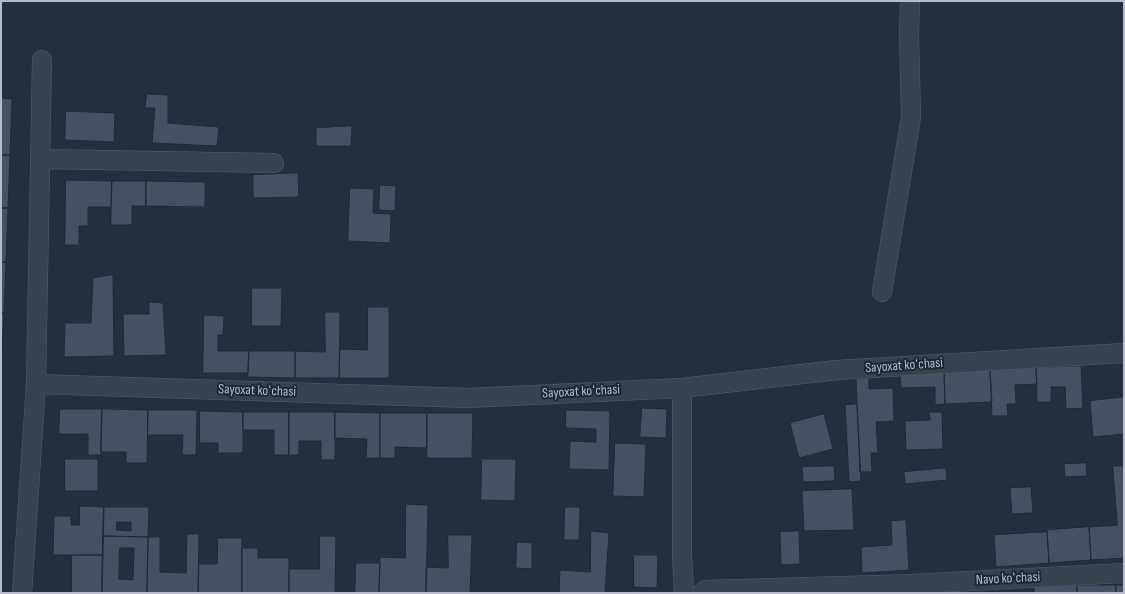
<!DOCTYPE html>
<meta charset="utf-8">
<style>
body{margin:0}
#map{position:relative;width:1125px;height:594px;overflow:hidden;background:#242f3e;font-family:"Sofia Sans Condensed",sans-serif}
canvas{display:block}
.frame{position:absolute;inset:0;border:2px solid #b4bcc9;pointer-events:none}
</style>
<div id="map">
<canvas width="1125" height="594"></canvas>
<div class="frame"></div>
</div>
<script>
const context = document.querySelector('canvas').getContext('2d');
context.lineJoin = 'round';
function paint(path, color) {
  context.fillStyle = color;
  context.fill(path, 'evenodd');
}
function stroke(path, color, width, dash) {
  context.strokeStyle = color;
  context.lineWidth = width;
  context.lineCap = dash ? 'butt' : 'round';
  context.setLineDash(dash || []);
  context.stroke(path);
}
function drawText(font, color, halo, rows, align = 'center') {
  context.font = font + ' "Sofia Sans Condensed",sans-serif';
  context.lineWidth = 4;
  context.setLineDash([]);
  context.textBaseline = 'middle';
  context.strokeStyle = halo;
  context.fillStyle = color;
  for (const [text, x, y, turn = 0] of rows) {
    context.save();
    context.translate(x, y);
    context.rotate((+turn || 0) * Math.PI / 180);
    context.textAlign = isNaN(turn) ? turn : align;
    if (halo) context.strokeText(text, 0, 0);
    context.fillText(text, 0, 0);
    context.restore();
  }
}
const building = new Path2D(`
 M147,94L168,95V123L219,127L217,146L152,143L155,108H145Z
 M1,98L12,99L10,155H1Z
 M66,111L115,113L114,142L65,140Z
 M352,126L351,146H316V128Z
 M1,155H10L8,208H1Z
 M298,173L299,197L253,198V175Z
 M66,180L112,181L111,207H88V226H79V245H65Z
 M112,181H146V206H132V225H111Z
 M146,181L205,182V207L146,206Z
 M380,185L396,186L395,211L379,210Z
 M350,188L374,189L373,213L391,214L390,243L348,241Z
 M1,208H8L6,262H1Z
 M1,262H6L4,313H1Z
 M113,275L114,356L64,357L65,323H91L93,278Z
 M252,288H282L281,326H252Z
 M149,302L163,303L166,355L124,356L123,314H149Z
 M368,307H389V378H339L340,349L367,350Z
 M325,312H340L339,378H295V351L325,352Z
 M1,313H4L1,371Z
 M204,315L224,316L223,335H218V351H249L248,373H203Z
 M249,351H295V378L248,377Z
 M1081,366L1083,408L1066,409L1065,387H1051V402H1037L1036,368Z
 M1036,368L1037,384L1015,385L1016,404H1007L1008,416H992L990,370Z
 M990,370L992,402L945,404L944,371Z
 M944,371L945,404L935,405V387L901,388L900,373Z
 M869,378V389L893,388L894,421L876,422L878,453H871L872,472H860L856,379Z
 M1124,397V434L1093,437L1090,401Z
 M857,404L861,481L849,482L845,405Z
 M642,408L667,409L666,438L640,437Z
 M60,409H102L101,455H88V434H59Z
 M102,409L148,410L147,463H126V452H101Z
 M148,410H197L196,455H182L183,435H148Z
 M566,410L610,411L609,470L569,469L570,441L596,442V429L566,428Z
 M200,411L243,412V453H218V443H200Z
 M243,412H289V455H274V430H243Z
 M289,412H335V460H321V441H299V455H289Z
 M335,412L380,413V458H366L367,439L335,438Z
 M929,412H942L943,449L906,450L905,421L930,420Z
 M380,413H427V448L395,447V458H380Z
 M427,413H473L472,458H427Z
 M824,414L833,449L799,458L790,423Z
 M615,443L646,444L644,497L613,496Z
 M65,459H98V491H65Z
 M482,459H516L515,501L481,500Z
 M1086,463L1087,476L1065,477L1064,464Z
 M834,466L835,481L803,482L802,467Z
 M1113,466H1124V558L1091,560L1089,527L1117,525Z
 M946,468L947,480L905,484L904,472Z
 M1031,487L1033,513L1012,514L1010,488Z
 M852,489L854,530L804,531L802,491Z
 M406,504L428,505L426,593H379L380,557L405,558Z
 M80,506L104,507L103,555H53L54,516H71V525H79Z
 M104,507H149L148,537L103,536ZM117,522H131V531L117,530Z
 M565,507H580L579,540H564Z
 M906,520L909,570L862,573L861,547L892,545L891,521Z
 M1089,527L1091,560L1049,563L1047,530Z
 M591,531L609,533L605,593H559L560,570L590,572Z
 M799,531L800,564L781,565L780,532Z
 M1047,532L1049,563L996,567L994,535Z
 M187,534H199L198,593H147L148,537H160V572L186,573Z
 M448,535H472L470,593H426V567L448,568Z
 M103,536L148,537L147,593H102ZM120,548H134L133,580L119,579Z
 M320,536H336L335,593H289V569H319Z
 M218,538H242V593H198L199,564H217Z
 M517,542L532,543V569L516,568Z
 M242,548H258V558H289V593H242Z
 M72,555H103L102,593H72Z
 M634,555H658L657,588L634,587Z
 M356,563H380L379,593H355Z
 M1077,585H1116V593H1077Z
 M1077,585V593H1034V586Z
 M1116,585H1124V593H1116Z`);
const minor = new Path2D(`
 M41,159L274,163
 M882,292L911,117L909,34L910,1
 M36,384L468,398L682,388L837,370L1124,353
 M682,388V555L684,593
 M22,593L36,384L42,60
 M702,593L706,590L912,584L1124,573`);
const streetNames = [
 ["Sayoxat koʻchasi",904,366,-4],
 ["Sayoxat koʻchasi",257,391,2],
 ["Sayoxat koʻchasi",581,392,-3],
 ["Navo koʻchasi",1008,579,-3]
];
paint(building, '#455162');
stroke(building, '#1f2835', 1);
stroke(minor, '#565f6c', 20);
stroke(minor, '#38414e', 19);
drawText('14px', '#b4bcc9', '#1d2633', streetNames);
</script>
